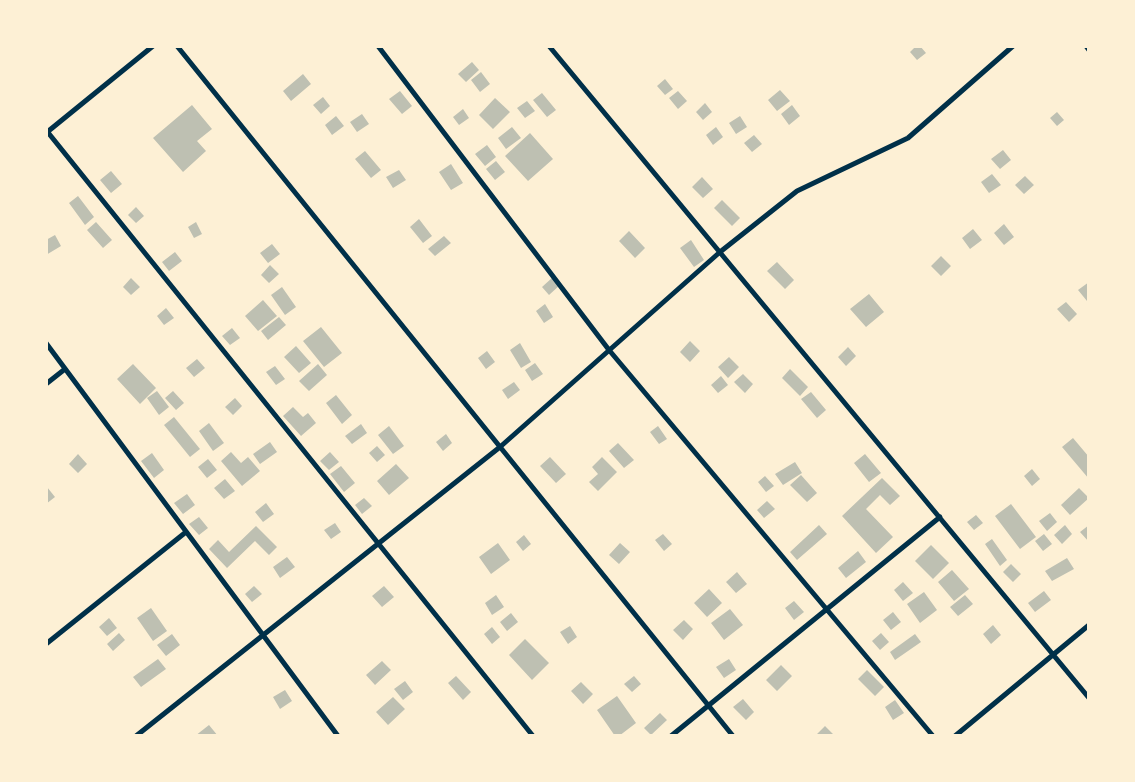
<!DOCTYPE html>
<style>
body{margin:0}
#map{position:relative;width:1135px;height:782px;overflow:hidden;background:#fdf0d5;font-family:Rubik,sans-serif}
canvas{display:block}
.frame{position:absolute;inset:0;border:48px solid #fdf0d5;pointer-events:none}
</style>
<div id="map">
<canvas width="1135" height="782"></canvas>
<div class="frame"></div>
</div>
<script>
const context = document.querySelector('canvas').getContext('2d');
context.lineJoin = 'round';
function paint(path, color) {
  context.fillStyle = color;
  context.fill(path, 'evenodd');
}
function stroke(path, color, width, dash) {
  context.strokeStyle = color;
  context.lineWidth = width;
  context.lineCap = dash ? 'butt' : 'round';
  context.setLineDash(dash || []);
  context.stroke(path);
}
const building = new Path2D(`
 M916,46H920L926,53L917,60L910,52Z
 M472,62L479,70L466,82L458,74Z
 M481,72L490,84L480,92L471,80Z
 M303,74L311,84L291,101L283,91Z
 M665,79L673,89L665,95L657,86Z
 M780,90L790,101L777,111L768,100Z
 M400,91L412,106L402,114L389,99Z
 M678,91L687,101L678,109L669,98Z
 M542,93L556,110L547,117L533,100Z
 M323,97L330,106L321,114L313,105Z
 M495,98L510,112L493,129L479,115Z
 M527,101L535,111L525,118L517,108Z
 M705,103L712,112L703,120L696,112Z
 M192,105L212,129L197,141L206,151L183,172L153,138Z
 M792,105L800,116L789,125L781,114Z
 M463,109L469,118L459,125L453,117Z
 M1057,112L1064,120L1057,126L1050,118Z
 M362,114L369,124L357,132L350,122Z
 M336,116L344,126L332,135L325,125Z
 M740,116L747,127L736,134L729,123Z
 M512,127L521,138L506,149L498,138Z
 M716,127L723,137L713,145L706,135Z
 M530,133L553,159L528,181L505,156Z
 M754,135L762,144L752,152L744,143Z
 M487,145L496,157L485,166L475,154Z
 M1003,150L1011,160L1000,169L991,159Z
 M365,151L381,170L371,178L355,159Z
 M496,161L505,172L495,180L486,169Z
 M451,164L463,183L451,190L439,172Z
 M399,170L406,180L393,188L386,177Z
 M111,171L122,184L111,193L100,180Z
 M992,174L1001,185L989,193L981,182Z
 M1025,176L1034,185L1024,194L1015,185Z
 M702,177L713,189L703,198L692,187Z
 M78,196L94,217L85,225L69,203Z
 M722,200L740,218L732,226L714,208Z
 M136,207L144,216L136,223L128,215Z
 M419,219L432,236L423,243L410,227Z
 M96,222L112,240L103,248L87,230Z
 M196,222L202,234L194,238L188,227Z
 M1004,224L1014,237L1004,245L994,233Z
 M973,229L982,240L970,249L962,238Z
 M629,231L645,248L635,258L619,241Z
 M55,235L61,246L46,255V240Z
 M444,236L451,243L435,256L428,249Z
 M691,240L704,260L694,267L680,248Z
 M272,244L280,254L268,263L260,253Z
 M175,252L182,261L169,271L162,262Z
 M941,256L951,266L941,276L931,266Z
 M777,262L794,280L785,289L767,271Z
 M270,265L279,274L269,283L261,275Z
 M553,277L560,285L549,295L542,287Z
 M131,278L140,287L131,295L123,287Z
 M1089,282V299L1087,301L1078,290Z
 M282,287L296,307L285,315L271,295Z
 M869,294L884,312L866,327L850,309Z
 M263,300L277,316L258,331L245,316Z
 M1066,302L1077,314L1069,322L1057,309Z
 M545,304L553,317L544,323L536,311Z
 M166,308L174,318L164,325L157,316Z
 M279,317L286,325L268,340L261,331Z
 M321,327L342,353L324,367L303,341Z
 M232,328L240,338L230,345L222,336Z
 M690,341L700,351L690,362L680,352Z
 M520,343L531,362L521,368L510,350Z
 M296,346L311,363L299,373L284,357Z
 M848,347L856,356L846,366L838,357Z
 M487,351L495,362L486,369L478,358Z
 M729,357L739,367L728,378L718,367Z
 M197,359L205,368L194,377L186,368Z
 M535,363L543,374L532,381L525,370Z
 M133,364L156,388L140,404L117,379Z
 M318,364L327,375L309,391L299,381Z
 M275,366L285,379L276,385L266,372Z
 M790,369L808,387L800,396L782,378Z
 M743,374L753,384L745,393L734,382Z
 M721,376L728,385L718,393L711,385Z
 M514,382L520,390L508,399L502,390Z
 M157,391L169,407L159,415L147,398Z
 M173,391L184,403L176,410L165,398Z
 M811,392L826,410L817,418L801,399Z
 M336,395L352,415L342,424L326,403Z
 M235,398L242,406L233,415L225,407Z
 M293,407L303,417L308,413L316,423L301,436L283,416Z
 M174,417L200,449L190,457L164,425Z
 M209,423L224,443L213,451L199,431Z
 M361,424L367,433L352,444L345,436Z
 M389,426L404,446L393,454L378,435Z
 M658,426L667,439L659,444L650,432Z
 M446,434L452,443L443,451L436,442Z
 M1073,438L1089,457V479L1062,447Z
 M270,442L277,452L260,464L253,454Z
 M618,443L634,460L624,468L609,451Z
 M377,446L385,455L377,462L369,453Z
 M231,452L241,463L248,457L260,471L242,486L221,461Z
 M330,452L339,462L329,470L320,461Z
 M152,453L164,470L154,478L141,461Z
 M78,454L87,464L78,473L69,464Z
 M865,454L881,473L869,482L854,463Z
 M550,457L566,474L556,483L540,466Z
 M602,457L617,472L598,491L589,482L598,474L592,467Z
 M208,459L217,470L207,478L198,467Z
 M795,462L802,473L783,485L775,474Z
 M396,464L409,478L389,495L377,481Z
 M341,466L355,483L344,492L330,474Z
 M1032,469L1040,479L1032,486L1024,476Z
 M801,475L817,493L807,502L790,485Z
 M765,476L774,486L766,492L758,482Z
 M882,478L900,496L890,505L880,495L866,509L893,537L876,553L842,516Z
 M225,479L235,491L224,499L214,488Z
 M47,487L55,497L46,504V488Z
 M1079,488L1089,498L1070,515L1061,505Z
 M187,494L195,505L183,514L174,503Z
 M364,498L372,506L362,514L355,505Z
 M767,501L775,509L764,518L757,510Z
 M266,503L274,514L263,522L255,512Z
 M1011,504L1036,537L1020,549L995,516Z
 M1050,513L1057,522L1047,531L1039,521Z
 M976,515L983,523L974,530L967,522Z
 M199,517L208,528L199,535L189,524Z
 M335,523L341,532L331,539L324,530Z
 M819,525L827,534L797,560L790,552Z
 M1065,525L1072,534L1062,544L1054,535Z
 M1089,525V542L1080,532Z
 M256,526L277,547L269,555L255,541L227,568L209,549L218,540L229,552Z
 M663,534L672,544L664,551L655,540Z
 M1044,534L1052,544L1043,551L1035,541Z
 M524,535L531,544L523,551L516,542Z
 M992,539L1007,560L1000,566L985,544Z
 M498,543L510,560L491,574L479,557Z
 M620,543L630,552L619,564L609,555Z
 M931,545L949,563L933,579L915,561Z
 M858,551L866,562L846,578L838,568Z
 M287,557L295,567L280,578L273,567Z
 M1067,558L1074,569L1052,581L1045,571Z
 M1011,564L1021,574L1013,582L1003,572Z
 M952,570L969,589L954,601L938,582Z
 M737,572L747,584L736,593L726,582Z
 M903,582L913,593L903,601L894,590Z
 M254,586L262,594L252,602L245,594Z
 M384,586L394,597L382,607L372,596Z
 M709,589L722,603L707,617L694,603Z
 M1044,591L1051,600L1035,612L1028,603Z
 M924,592L937,610L920,623L907,604Z
 M496,595L504,607L492,615L485,603Z
 M965,595L973,604L958,616L950,607Z
 M794,601L804,612L794,620L785,608Z
 M151,608L167,631L153,641L137,618Z
 M730,609L743,625L724,640L711,623Z
 M893,612L901,622L891,630L883,620Z
 M511,613L518,622L507,631L500,622Z
 M109,618L117,628L107,636L99,627Z
 M684,620L693,629L683,640L673,630Z
 M993,625L1001,635L991,644L983,634Z
 M570,626L577,637L568,644L560,632Z
 M492,627L500,637L492,644L484,634Z
 M119,633L125,640L113,651L107,644Z
 M881,633L889,642L880,650L872,641Z
 M172,634L180,645L166,656L157,645Z
 M915,634L921,642L895,660L890,652Z
 M525,639L549,663L532,680L509,655Z
 M158,659L166,669L141,687L133,677Z
 M729,659L736,670L724,678L716,667Z
 M382,661L391,670L375,685L366,675Z
 M781,665L792,676L777,691L766,680Z
 M867,670L884,687L875,696L858,679Z
 M456,676L471,692L463,700L448,683Z
 M634,676L641,684L632,692L624,684Z
 M405,681L413,692L403,700L394,689Z
 M581,682L593,694L583,704L571,691Z
 M285,690L292,701L280,709L273,697Z
 M617,696L636,723L619,736H615L597,710Z
 M393,697L405,709L388,725L376,712Z
 M743,699L754,712L746,720L733,707Z
 M895,700L904,713L893,720L885,707Z
 M660,713L667,720L651,735L644,728Z
 M209,725L218,736H195Z
 M825,726L835,736H815Z`);
const minor = new Path2D(`
 M177,46L733,736
 M378,46L609,350L933,736
 M549,46L1089,698
 M1086,46L1089,50
 M46,130L533,736
 M46,133L153,46
 M46,343L338,736
 M46,384L65,369
 M46,644L186,532
 M136,736L500,447L720,252L797,191L908,138L1013,46
 M671,736L940,517
 M955,736L1089,625`);
paint(building, '#bec0b2');
stroke(minor, '#003049', 5);
</script>
